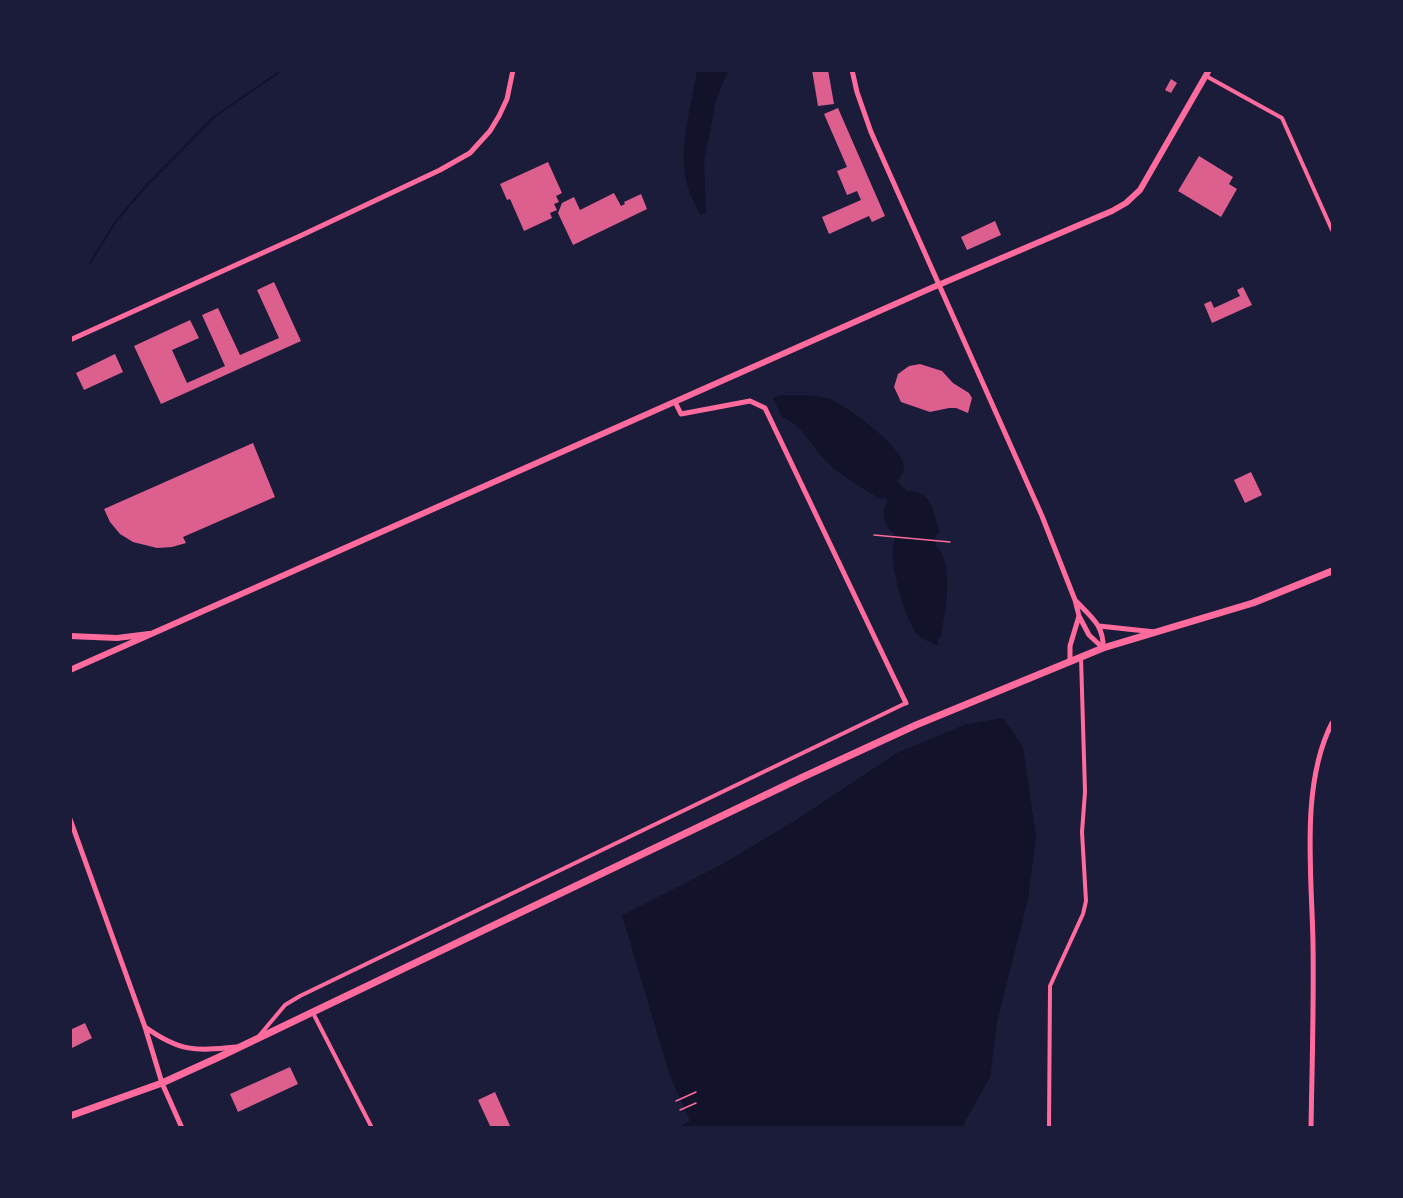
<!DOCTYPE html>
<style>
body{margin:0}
#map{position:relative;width:1403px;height:1198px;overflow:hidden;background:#1b1b3a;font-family:Helvetica,sans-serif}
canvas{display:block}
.frame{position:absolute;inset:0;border:72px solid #1b1b3a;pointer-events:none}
</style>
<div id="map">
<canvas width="1403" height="1198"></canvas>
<div class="frame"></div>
</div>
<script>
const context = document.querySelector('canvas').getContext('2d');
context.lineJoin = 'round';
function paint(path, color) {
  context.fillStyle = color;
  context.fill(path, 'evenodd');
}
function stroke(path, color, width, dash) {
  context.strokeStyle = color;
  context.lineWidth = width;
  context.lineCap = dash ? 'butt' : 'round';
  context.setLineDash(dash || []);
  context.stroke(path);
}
const water = new Path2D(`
 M697,71H728L716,100L704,161L706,213L700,215C696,206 691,197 688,188C677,151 691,108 697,71Z
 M781,395C796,395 813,394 827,398C845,404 907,449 904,469C903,473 899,478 897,482L907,491C933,491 933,511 939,532L935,538L936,546C955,563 945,613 941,636L937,640L938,646C932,642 923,640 918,635C905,620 886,556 895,540L894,533C884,527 880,511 888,502L885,497L880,499C864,489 847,479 832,467C814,452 804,425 782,417L773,398Z
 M1003,718L1023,747L1036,837L1028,899L997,1022L990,1077L962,1127H681L682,1125L690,1121L670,1076L622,915L721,865L796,820L897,753L964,725Z`);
const stream = new Path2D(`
 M90,263L116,221L146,186L214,117L282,70`);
const building = new Path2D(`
 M812,70H828L834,104L818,106Z
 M1171,79L1177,83L1171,93L1165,90Z
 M838,108L885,216L872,222L869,216L829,234L822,217L861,200L857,191L847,195L837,171L847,167L824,114Z
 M1199,156L1233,177L1229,184L1237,189L1221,217L1178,191Z
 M548,162L562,193L556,196L559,202L554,204L557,210L550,213L552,218L524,231L510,199L507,200L500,184Z
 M614,193L621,206L625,204L624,202L641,194L647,209L573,245L558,213L562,203L574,197L580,210Z
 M995,221L1001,235L967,250L961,237Z
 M274,282L301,341L161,404L134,346L190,320L199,338L172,350L187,383L225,366L202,315L218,308L240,355L279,338L257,290Z
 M1243,287L1252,305L1212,323L1204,304L1211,301L1214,308L1240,296L1237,290Z
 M115,354L123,372L84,390L76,373Z
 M920,364L942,371L953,383L969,393L972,398L968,413L956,408H949L930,412L901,402L894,387L898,374L909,366Z
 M253,443L275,497L183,537L186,543L172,547L157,548L133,542L120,534L110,522L104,509Z
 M1251,472L1262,495L1245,503L1234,480Z
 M85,1023L92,1038L70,1049V1030Z
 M290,1067L298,1084L238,1112L230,1094Z
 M495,1092L511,1128H491L478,1100Z`);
const path = new Path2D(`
 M874,535L950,542
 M676,1101L696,1092
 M680,1110L696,1103`);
const minor = new Path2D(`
 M1206,76L1282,118L1332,230
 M313,1013L372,1128
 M259,1036L285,1005L300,996L906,703
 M1049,1128L1050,986L1083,914L1086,901L1082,832L1085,792L1081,657`);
const tertiary = new Path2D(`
 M852,70L857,92L871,132L1042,516L1075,600L1079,616L1070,646V661
 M70,340L300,236L440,170L470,153L490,131L499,116L507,99L513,70
 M675,402L681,414L750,401L765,408L906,703
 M1076,601C1091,617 1104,625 1103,648
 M1079,616L1089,635L1103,648
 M1099,626L1155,632
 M70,819L145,1027L162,1083L182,1128
 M145,1027C180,1052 195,1051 236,1047
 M1311,1128C1312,1066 1314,1005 1313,944C1312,876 1300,785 1332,723`);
const secondary = new Path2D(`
 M70,636L117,638L149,634
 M70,670L929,289L1112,211L1126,203L1140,190L1209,70`);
const primary = new Path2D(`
 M70,1116L162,1083L217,1058L803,777L916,725L1103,648L1253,603L1332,571`);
paint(water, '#12122b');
stroke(stream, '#12122b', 2);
paint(building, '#dd5f8e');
stroke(path, '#ff6b9d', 1.5);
stroke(minor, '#ff6b9d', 4);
stroke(tertiary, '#ff6b9d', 5);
stroke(secondary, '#ff6b9d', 6);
stroke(primary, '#ff6b9d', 7);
</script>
